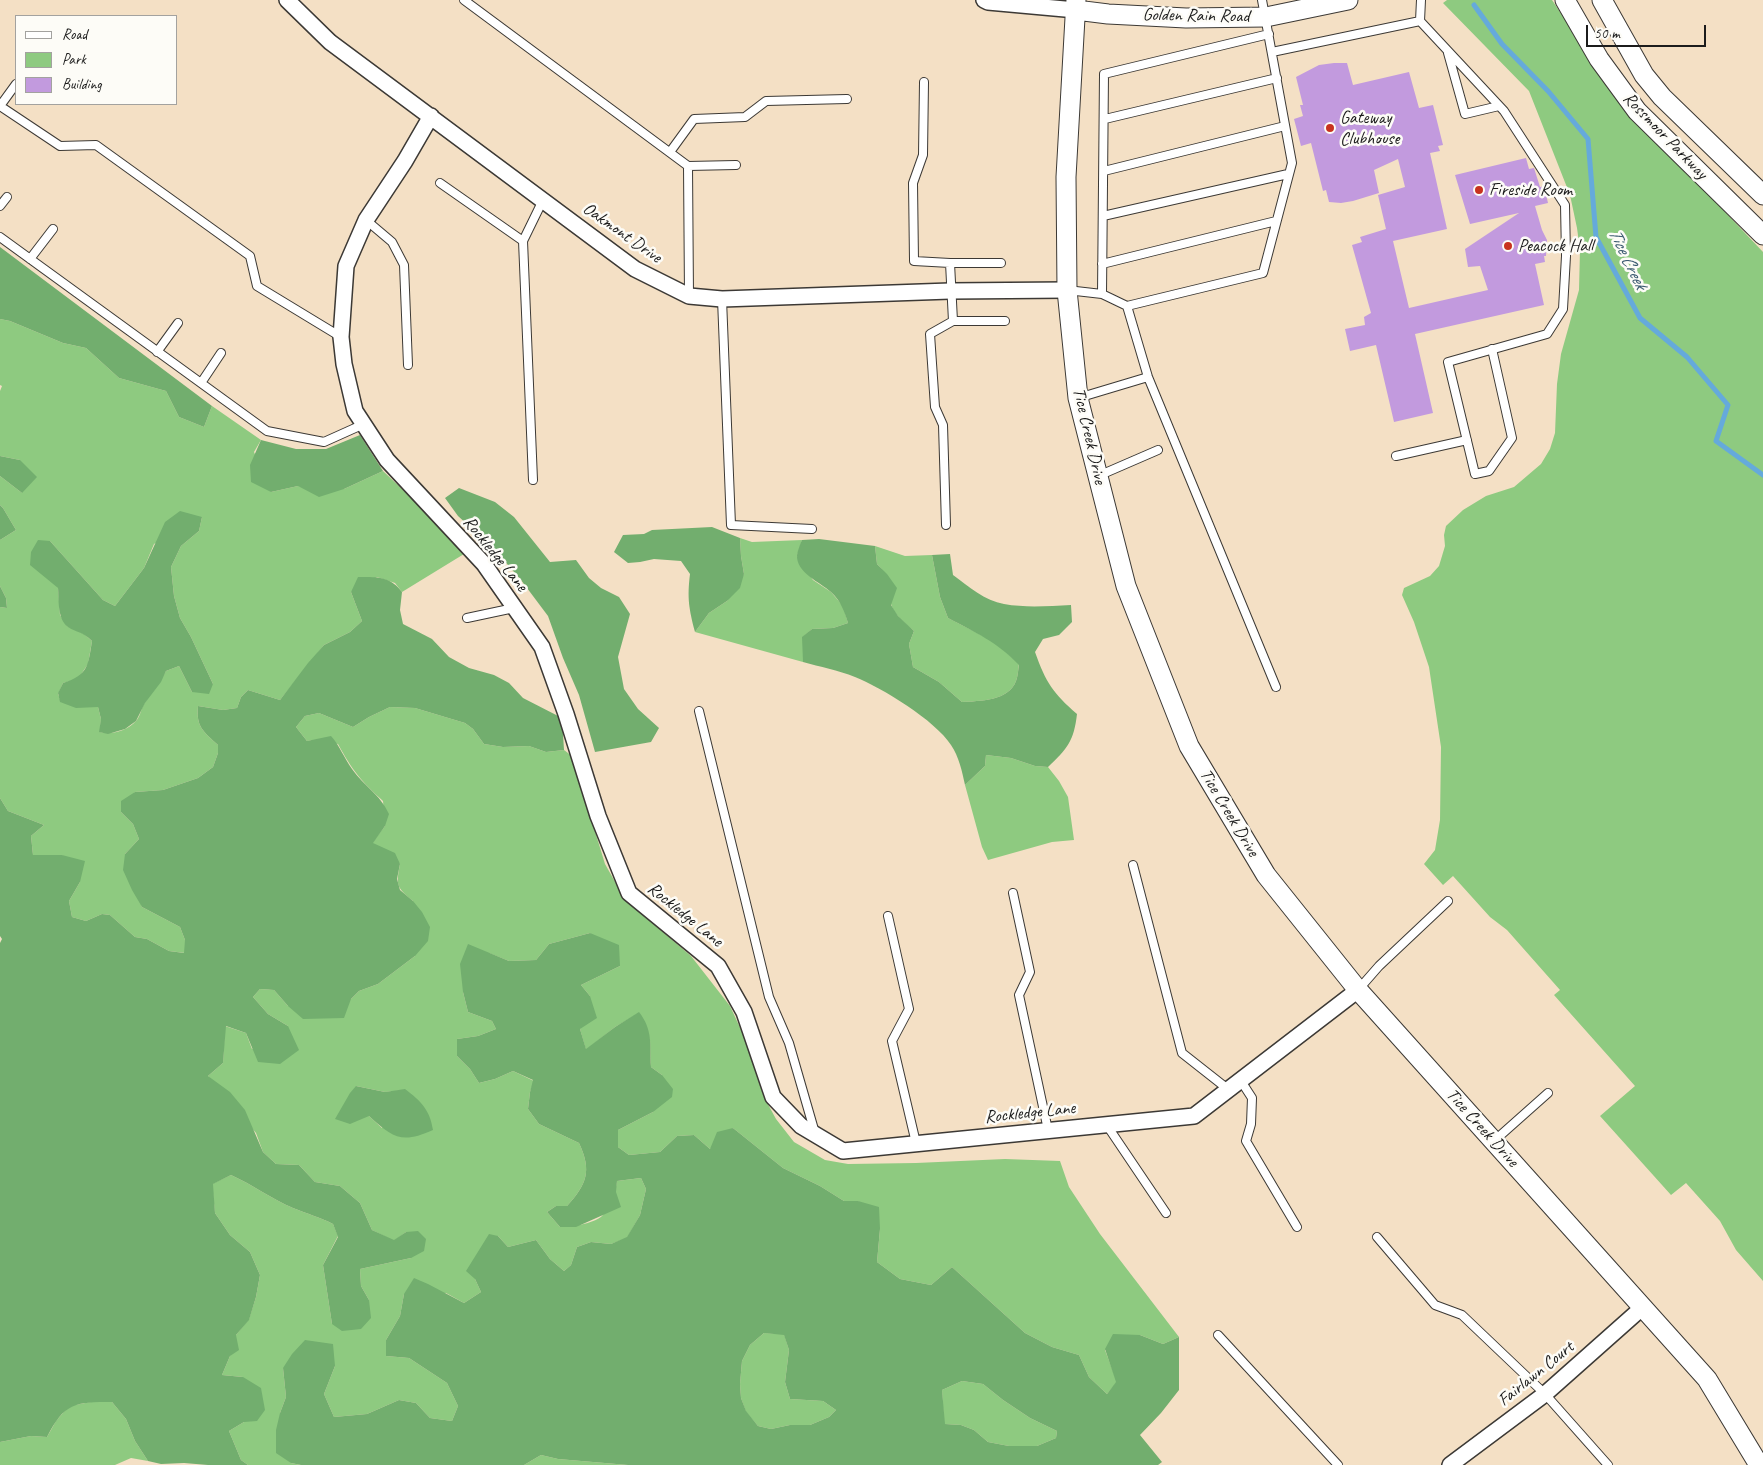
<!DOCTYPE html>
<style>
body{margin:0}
#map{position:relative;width:1763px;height:1465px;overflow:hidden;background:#f4e0c5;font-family:Caveat,sans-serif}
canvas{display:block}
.legend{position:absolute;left:15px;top:15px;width:162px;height:90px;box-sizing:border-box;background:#fdfcf7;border:1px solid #a3a29f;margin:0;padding:6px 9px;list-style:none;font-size:15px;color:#1c1c1c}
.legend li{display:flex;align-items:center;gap:10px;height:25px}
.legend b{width:25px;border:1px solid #a3a29f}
.scale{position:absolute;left:1586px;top:25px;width:120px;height:22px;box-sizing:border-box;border:2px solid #1c1c1c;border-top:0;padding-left:6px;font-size:15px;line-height:18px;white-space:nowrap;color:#1c1c1c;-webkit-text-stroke:4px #fdfcf7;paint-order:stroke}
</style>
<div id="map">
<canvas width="1763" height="1465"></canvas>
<ul class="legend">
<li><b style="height:6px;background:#fff"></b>Road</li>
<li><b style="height:14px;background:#8eca80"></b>Park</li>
<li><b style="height:14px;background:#c29ade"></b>Building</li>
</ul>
<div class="scale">50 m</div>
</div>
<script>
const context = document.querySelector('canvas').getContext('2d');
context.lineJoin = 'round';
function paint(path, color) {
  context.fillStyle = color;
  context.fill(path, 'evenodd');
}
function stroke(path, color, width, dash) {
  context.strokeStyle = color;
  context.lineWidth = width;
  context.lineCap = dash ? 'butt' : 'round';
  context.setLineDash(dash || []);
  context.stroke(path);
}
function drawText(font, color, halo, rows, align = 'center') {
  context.font = font + ' Caveat,sans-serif';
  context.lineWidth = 5;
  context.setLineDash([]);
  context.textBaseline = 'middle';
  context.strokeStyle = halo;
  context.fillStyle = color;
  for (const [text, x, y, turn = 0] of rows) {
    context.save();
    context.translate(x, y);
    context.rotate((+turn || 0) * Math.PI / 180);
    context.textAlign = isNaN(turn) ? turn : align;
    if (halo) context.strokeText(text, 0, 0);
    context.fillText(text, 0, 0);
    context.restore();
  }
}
const green = new Path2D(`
 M1447,0H1552L1620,101L1763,252V1281L1736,1250L1720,1221L1686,1183L1671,1195L1600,1116L1635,1086L1554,995L1560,990L1507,930L1490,917L1453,876L1443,885L1424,864L1435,850L1440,820L1441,747L1429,667L1414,622L1402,595L1404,588L1430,576L1439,566L1445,546L1444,535L1446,526L1463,510L1486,496L1514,487L1541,464L1550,449L1555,433L1557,384L1561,354L1579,290L1580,250L1577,228L1570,195L1529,91L1443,3Z
 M0,319L10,321L63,343L86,348L119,378L166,391L179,417L204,427L212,406L261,440L254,452L271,492L298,486L344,489L383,471L419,505L464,554L402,592L395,583L377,577L351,592L362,621L350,632L324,645L280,700L248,690L241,697L237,708L223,710L198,706C196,727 203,731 218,745V753L213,767L198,778L163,790L135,792L121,812L133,824L139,839L125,854L142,907L180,927L185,940V953L169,951L147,939L135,937L110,915L102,914L86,921L72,917L69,901L80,882L62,855H33L31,836L44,825L8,811L0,798V607L7,608L6,598L0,586V540L16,530L3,508L0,505V476L22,493L20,460L0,456V391L2,386L0,385ZM202,517L199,531L181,546L171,567L174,596L180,618L191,637L213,684L192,692L179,666L166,671C160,683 151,692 144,704C141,709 140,717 136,721C127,731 111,735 100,732L101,719L98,707L61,702L58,694L63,683L78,679L88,664L92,641L84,634L67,626L60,615L58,588L50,541L103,600L115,606L144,568L154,544Z
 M740,538L752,542L802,540L797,556L813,580L831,592L843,606L848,623L833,628L812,629L803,637V662L695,632L709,613L727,601L744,574L741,556Z
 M875,546L905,556L932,555L940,597L948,618L991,640L1005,651L1019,664C1018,670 1018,676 1016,681C1009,701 979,701 962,702L939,682L913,667L909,644L914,631C905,623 894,615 891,604C885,584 894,581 877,564Z
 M390,707L415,708L465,723L473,729L484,744L503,747L529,746L546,752L564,750L572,756L605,864L618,887L637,910L691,956L730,1006L743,1034L764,1097L776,1119L794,1142L825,1160L848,1164L916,1163L1005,1159L1060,1161L1069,1187L1100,1234L1179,1337L1163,1344L1140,1335L1105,1350L1117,1382L1107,1394L1089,1377L1079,1355L1052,1347L1025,1333L952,1267L931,1285L900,1279L877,1262L880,1229L858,1201H844L820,1186L783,1168L733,1128L710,1149L694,1135L677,1136L660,1152L629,1155L618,1147V1130L653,1112L662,1075L651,1067L650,1040L639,1013L615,1027L586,1050L580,1029L590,996L581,985L620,966L590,933L549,944L536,960L509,961L489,953L463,992L468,1012L492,1021L496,1029L478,1036L457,1039V1056L470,1069L479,1083L495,1079L513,1071L534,1081L530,1092L528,1109L539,1124L579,1143C592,1171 587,1184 567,1206H556L547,1212L560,1227C571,1227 593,1224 602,1216C609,1209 616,1191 617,1181L641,1178L646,1189L640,1215L627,1238L611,1244L591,1242L577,1247L571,1265L564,1271L550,1259L536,1240L508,1247L498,1236L475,1279L481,1292L464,1303L446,1293L404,1294L400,1316L386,1340V1356L409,1358L447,1383L458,1406L452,1421L430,1418L416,1403L399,1400L367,1414L334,1417L324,1394L335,1366L283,1368L286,1397L280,1413L291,1463L301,1465H248L241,1460L229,1431L244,1422L243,1377L222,1375L230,1356L236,1335L249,1319L256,1297L260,1275L250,1252L230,1235L215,1213L212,1184L231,1175C253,1185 272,1199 293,1208C307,1214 320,1217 333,1224L338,1236L323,1265L332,1324L369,1300L361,1286L360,1269L411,1258L406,1232L394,1241L372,1230L360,1203L340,1186L315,1182L299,1165L276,1164L263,1152L256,1133L208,1076L223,1063L225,1026L246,1033L252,1049L288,1026L268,1014L253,997L260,989L274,990L288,1006L351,999L359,991L378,984L415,956L413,901C396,887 396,885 400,864L372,843L385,826L383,801C361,781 352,770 338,744L314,740L307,741L296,727L305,716L319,713L353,727L369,717ZM356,1086L385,1092L405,1090L382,1128L369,1116Z
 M986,755L1011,758L1035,766L1048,767L1059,781L1068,797L1074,840L1052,842L988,860L982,847L965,785L985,766Z
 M764,1333L784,1334L789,1350L785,1382L790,1399L823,1401L836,1410L829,1417L810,1425H790L771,1429L758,1426L746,1412L741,1398L740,1384L742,1361L750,1345Z
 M962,1381L983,1384L1003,1400L1030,1418L1057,1431L1056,1438L1037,1446H1009L988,1442L974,1430L961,1425L944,1424L942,1390Z
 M91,1402H112L126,1419L135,1441L148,1461L131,1458L115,1465H0V1442L31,1436L47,1437L56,1421L69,1406Z
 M541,1455L558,1459L628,1465H524Z`);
const forest = new Path2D(`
 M0,247L212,406L204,427L179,417L166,391L119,378L86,348L63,343L10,321L0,319Z
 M360,435L383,471L344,489L319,497L298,486L271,492L251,482L250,465L261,440L296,449H326Z
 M0,456L20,460L37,477L22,493L0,476Z
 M459,488L495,502L514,517L550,562L576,560L589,578L601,588L619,597L630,614L618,657L624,689L638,709L659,728L651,742L595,752L579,695L563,658L548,616L521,580L495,550L458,516L445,498Z
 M0,505L3,508L16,530L0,540Z
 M180,511L202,517L199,531L181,546L171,567L174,596L180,618L191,637L213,684L209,694L192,692L179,666L166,671L161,682L145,703L136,721L125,729L108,734L99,732L101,719L98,707L76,708L60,702L58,693L63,683C88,675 88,666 92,641C82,631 77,633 68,627C57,619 59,600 58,588L30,565L31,552L38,540L50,541L103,600L115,606L144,568L165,522Z
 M712,527L740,538L741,556L744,574L740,588L727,601L709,613L695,632C689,609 687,598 690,574L681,561L654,559L640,562L628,563L614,552L623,535L644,534L652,530Z
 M819,539L875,546L877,564L887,574L897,588L891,605L898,616L914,631L909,644L913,667L939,682L962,702C979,701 1009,701 1016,681C1018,676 1018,670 1019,665C996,641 976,633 948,618L940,597L932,555L950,554L953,575C968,586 985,601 1004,604C1026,608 1049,606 1071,605L1072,622L1059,635L1043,639L1035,652C1046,683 1053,693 1077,714C1074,741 1067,749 1048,767L1035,766L1011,758L986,755L985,766L965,785C962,771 959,757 951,745C935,720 882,688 855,677C838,670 820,667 803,662L802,637L812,629L833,628L848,623C844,611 841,601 831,592C820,582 796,573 797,555C798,550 800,544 802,540Z
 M358,577C377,577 390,576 402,592L400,610L403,624L432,639L449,657L469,668L494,675L509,683L523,698L562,718L564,750L546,752L529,746L503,747L484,744L473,729L465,723L415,708L390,707L369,717L353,727L319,713L305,716L296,727L307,741L331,736C340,746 344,758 352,769C364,786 380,794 389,814L385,826L373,843L395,853L400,864L397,879L400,890L413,901L422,912L430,927L428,941L415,956L378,984L359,991L351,999L344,1018L303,1019L288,1006L274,990L260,989L253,997L268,1014L288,1026L299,1050L280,1064L258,1062L246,1033L226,1026L223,1063L208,1076L230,1092L245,1110L263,1152L276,1164L299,1165L315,1182L340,1186L360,1203L372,1230L394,1240L406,1232L418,1231L426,1239L424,1251L411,1258L360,1269L361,1286L369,1300L371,1318L361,1329L342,1331L332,1324L323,1265L338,1237L333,1224C320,1217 307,1214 293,1208C272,1199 253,1185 231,1175L213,1184L215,1213L230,1235L250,1252L260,1275L256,1297L249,1320L236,1335L239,1350L230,1356L222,1375L243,1377L261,1388L265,1410L257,1421L244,1422L229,1431L241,1460L248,1465H208L184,1463L161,1464L148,1461L135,1441L126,1419L112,1402C75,1402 64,1403 47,1437L31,1436L0,1442V943L2,939L0,936V798L8,811L44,825L31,836L33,855H62L85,861L80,882L69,901L72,917L86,921L102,914L110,915L135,937L147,939L169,951L184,953L185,940L180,927L142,907L132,890L123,870L125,854L139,839L133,824L121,812V801L135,792L163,790L198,778L213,767L218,753V745C203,731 196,727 198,706L223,710L237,708L241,697L248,690L280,700L308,663L324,645L350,632L362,621L351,592Z
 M0,586L6,598L7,608L0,607Z
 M590,933L619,945L620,966L581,985L590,996L597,1018L580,1029L586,1049L615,1027L639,1012C653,1030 650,1045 651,1067L662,1075L673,1089L672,1097L653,1112L618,1130V1147L629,1155L660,1152L677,1136L694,1135L710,1149L717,1132L733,1128L783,1168L820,1186L844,1201H858L879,1207L880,1229L877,1262L900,1279L931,1285L952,1267L1025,1333L1052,1347L1079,1355L1089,1377L1107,1394L1116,1382L1105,1349L1113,1334L1140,1335L1163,1344L1179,1337V1390L1161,1413L1140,1435L1162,1462L1158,1465H628L558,1459L541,1455L524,1465H301L291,1463L276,1453V1430L280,1413L286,1397L283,1368L292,1354L305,1340L333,1344L335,1366L324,1394L334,1417L367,1414L399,1400L416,1403L430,1418L452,1421L458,1406L447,1383L409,1358L386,1356V1340L400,1316L404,1294L414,1278L428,1284L464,1303L481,1292L475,1279L466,1271L489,1234L498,1236L508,1247L536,1240L550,1259L564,1271L571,1265L577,1247L591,1242L611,1244L627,1237L640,1215L646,1189L641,1178L617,1181L616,1192L621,1207L576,1227H560L547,1212L556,1206H567C587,1184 592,1171 579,1143L539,1124L528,1109L530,1092L533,1080L513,1071L495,1079L479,1083L470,1069L457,1056V1039L478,1036L496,1029L492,1021L468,1012L463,992L460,964L468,944L509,961L536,960L549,944ZM764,1333L784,1335L789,1350L785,1382L790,1399L823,1401L836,1410L829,1417L810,1425H790L771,1429L758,1426L746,1411L741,1398L740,1384L742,1361L750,1345ZM962,1381L983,1384L1003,1400L1030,1418L1057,1431L1056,1438L1037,1446H1009L988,1442L974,1430L961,1425L945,1424L942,1390Z
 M356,1086L385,1092L405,1089C421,1101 430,1110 433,1130C402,1144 393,1138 369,1116L350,1124L335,1119L350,1093Z`);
const stream = new Path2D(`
 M1474,5L1502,44L1548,91L1588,139L1596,237L1640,318L1687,357L1728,405L1716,441L1763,475`);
const building = new Path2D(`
 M1334,63H1347L1353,85L1409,72L1419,108L1433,105L1443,145L1438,146L1440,151L1430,153L1447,229L1393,241L1409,308L1488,290L1480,266L1468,267L1465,249L1519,213L1470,224L1455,175L1526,158L1529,169L1534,168L1540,187L1544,186L1548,203L1535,206L1542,230L1547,240L1546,256H1544L1545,262L1535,264L1544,305L1415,334L1433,413L1394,422L1376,345L1350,351L1345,329L1365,325L1364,317L1371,313L1352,245L1362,242L1360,237L1386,229L1378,195L1405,187L1398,159L1374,170L1379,193L1353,201L1341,203L1329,202L1326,190L1323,191L1311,143L1301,146L1294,119L1303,116L1300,105H1303L1296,77L1319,65Z`);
const service = new Path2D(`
 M464,0L688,166L689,296
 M1420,21L1504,111L1565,205L1566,256L1563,309L1547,334L1448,362L1475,474L1489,471L1512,438L1492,349
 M1272,52L1420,21L1421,0
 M1448,53L1465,114L1499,106
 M924,82L923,155L913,183L914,261L950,263L953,321L930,334L935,407L943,425L946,525
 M0,106L60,146L96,145L250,256L257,286L341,337
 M0,106L16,84
 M1105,119L1277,78
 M670,152L694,119L745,117L766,101L847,99
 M688,166L736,165
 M1104,171L1285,126
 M440,183L523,241
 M0,206L7,197
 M1103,216L1288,174
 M366,220L392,242L404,265L408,365
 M0,237L267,431L324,442L364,424
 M30,259L53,229
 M950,263H1001
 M1102,264L1276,221
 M1067,290L1102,294L1104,74L1269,34
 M1102,294L1127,306L1263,273L1292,163L1262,0
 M722,299L731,525L812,529
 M1127,306L1148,377L1276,687
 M953,321H1005
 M157,352L178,323
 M201,383L221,353
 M1078,398L1148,377
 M1396,456L1467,440
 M1098,476L1158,450
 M533,480L523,241L543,200
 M467,618L514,608
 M699,711L769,997L789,1043L815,1133
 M1133,865L1182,1053L1229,1090
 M1013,893L1030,972L1019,995L1048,1130
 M888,916L909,1009L892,1041L916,1143
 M1358,990L1379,966L1448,901
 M1241,1081L1252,1098L1251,1124L1246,1141L1297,1227
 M1106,1124L1166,1213
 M1494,1141L1548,1093
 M1377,1237L1435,1305L1462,1315L1545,1394L1608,1465
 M1218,1335L1338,1465`);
const minor = new Path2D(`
 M287,0L330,42L635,269L689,296L722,299L950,291L1067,290
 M984,0L988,2L1076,10
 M431,116L405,161L366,220L346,266L341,337L344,364L355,411L387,460L484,564L542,647L566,714L598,816L629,893L718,966L744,1012L773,1097L801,1126L843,1151L1194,1116L1358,990
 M1450,1465L1545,1394L1643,1307`);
const tertiary = new Path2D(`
 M1076,0L1066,177L1067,290L1078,398L1126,586L1189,746L1266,875L1358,990L1707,1379L1759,1465
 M1565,0L1599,59L1637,111L1763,235
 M1602,0L1644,75L1662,97L1763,195
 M1076,10L1108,14L1186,18L1266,17L1348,0`);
const markers = [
 [1330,128,5,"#c8321e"],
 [1479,190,5,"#c8321e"],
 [1508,246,5,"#c8321e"]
];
const streetNames = [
 ["Golden Rain Road",1196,16,1],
 ["Rossmoor Parkway",1665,136,46],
 ["Oakmont Drive",622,233,35],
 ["Tice Creek Drive",1089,436,77],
 ["Rockledge Lane",495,554,51],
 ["Tice Creek Drive",1229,813,59],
 ["Rockledge Lane",685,915,39],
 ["Rockledge Lane",1030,1113,-6],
 ["Tice Creek Drive",1482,1128,48],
 ["Fairlawn Court",1536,1374,-39]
];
const poiNames = [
 ["Gateway",1340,118],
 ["Clubhouse",1340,139],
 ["Fireside Room",1489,190],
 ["Peacock Hall",1518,246]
];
const waterNames = [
 ["Tice Creek",1627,259,64]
];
paint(green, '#8eca80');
paint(forest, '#72ae6e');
stroke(stream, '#65aadb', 5);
paint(building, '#c29ade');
stroke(service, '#3c3935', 10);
stroke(minor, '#3c3935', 18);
stroke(tertiary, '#3c3935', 21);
stroke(service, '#fff', 8);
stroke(minor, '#fff', 15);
stroke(tertiary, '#fff', 19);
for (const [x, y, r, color] of markers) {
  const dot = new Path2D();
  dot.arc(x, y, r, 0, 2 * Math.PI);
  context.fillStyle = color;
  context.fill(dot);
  stroke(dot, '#fdfcf7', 2);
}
drawText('18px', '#1c1c1c', '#fdfcf7', streetNames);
drawText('18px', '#1c1c1c', '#fdfcf7', poiNames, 'left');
drawText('italic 19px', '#3d5c72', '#fdfcf7', waterNames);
</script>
